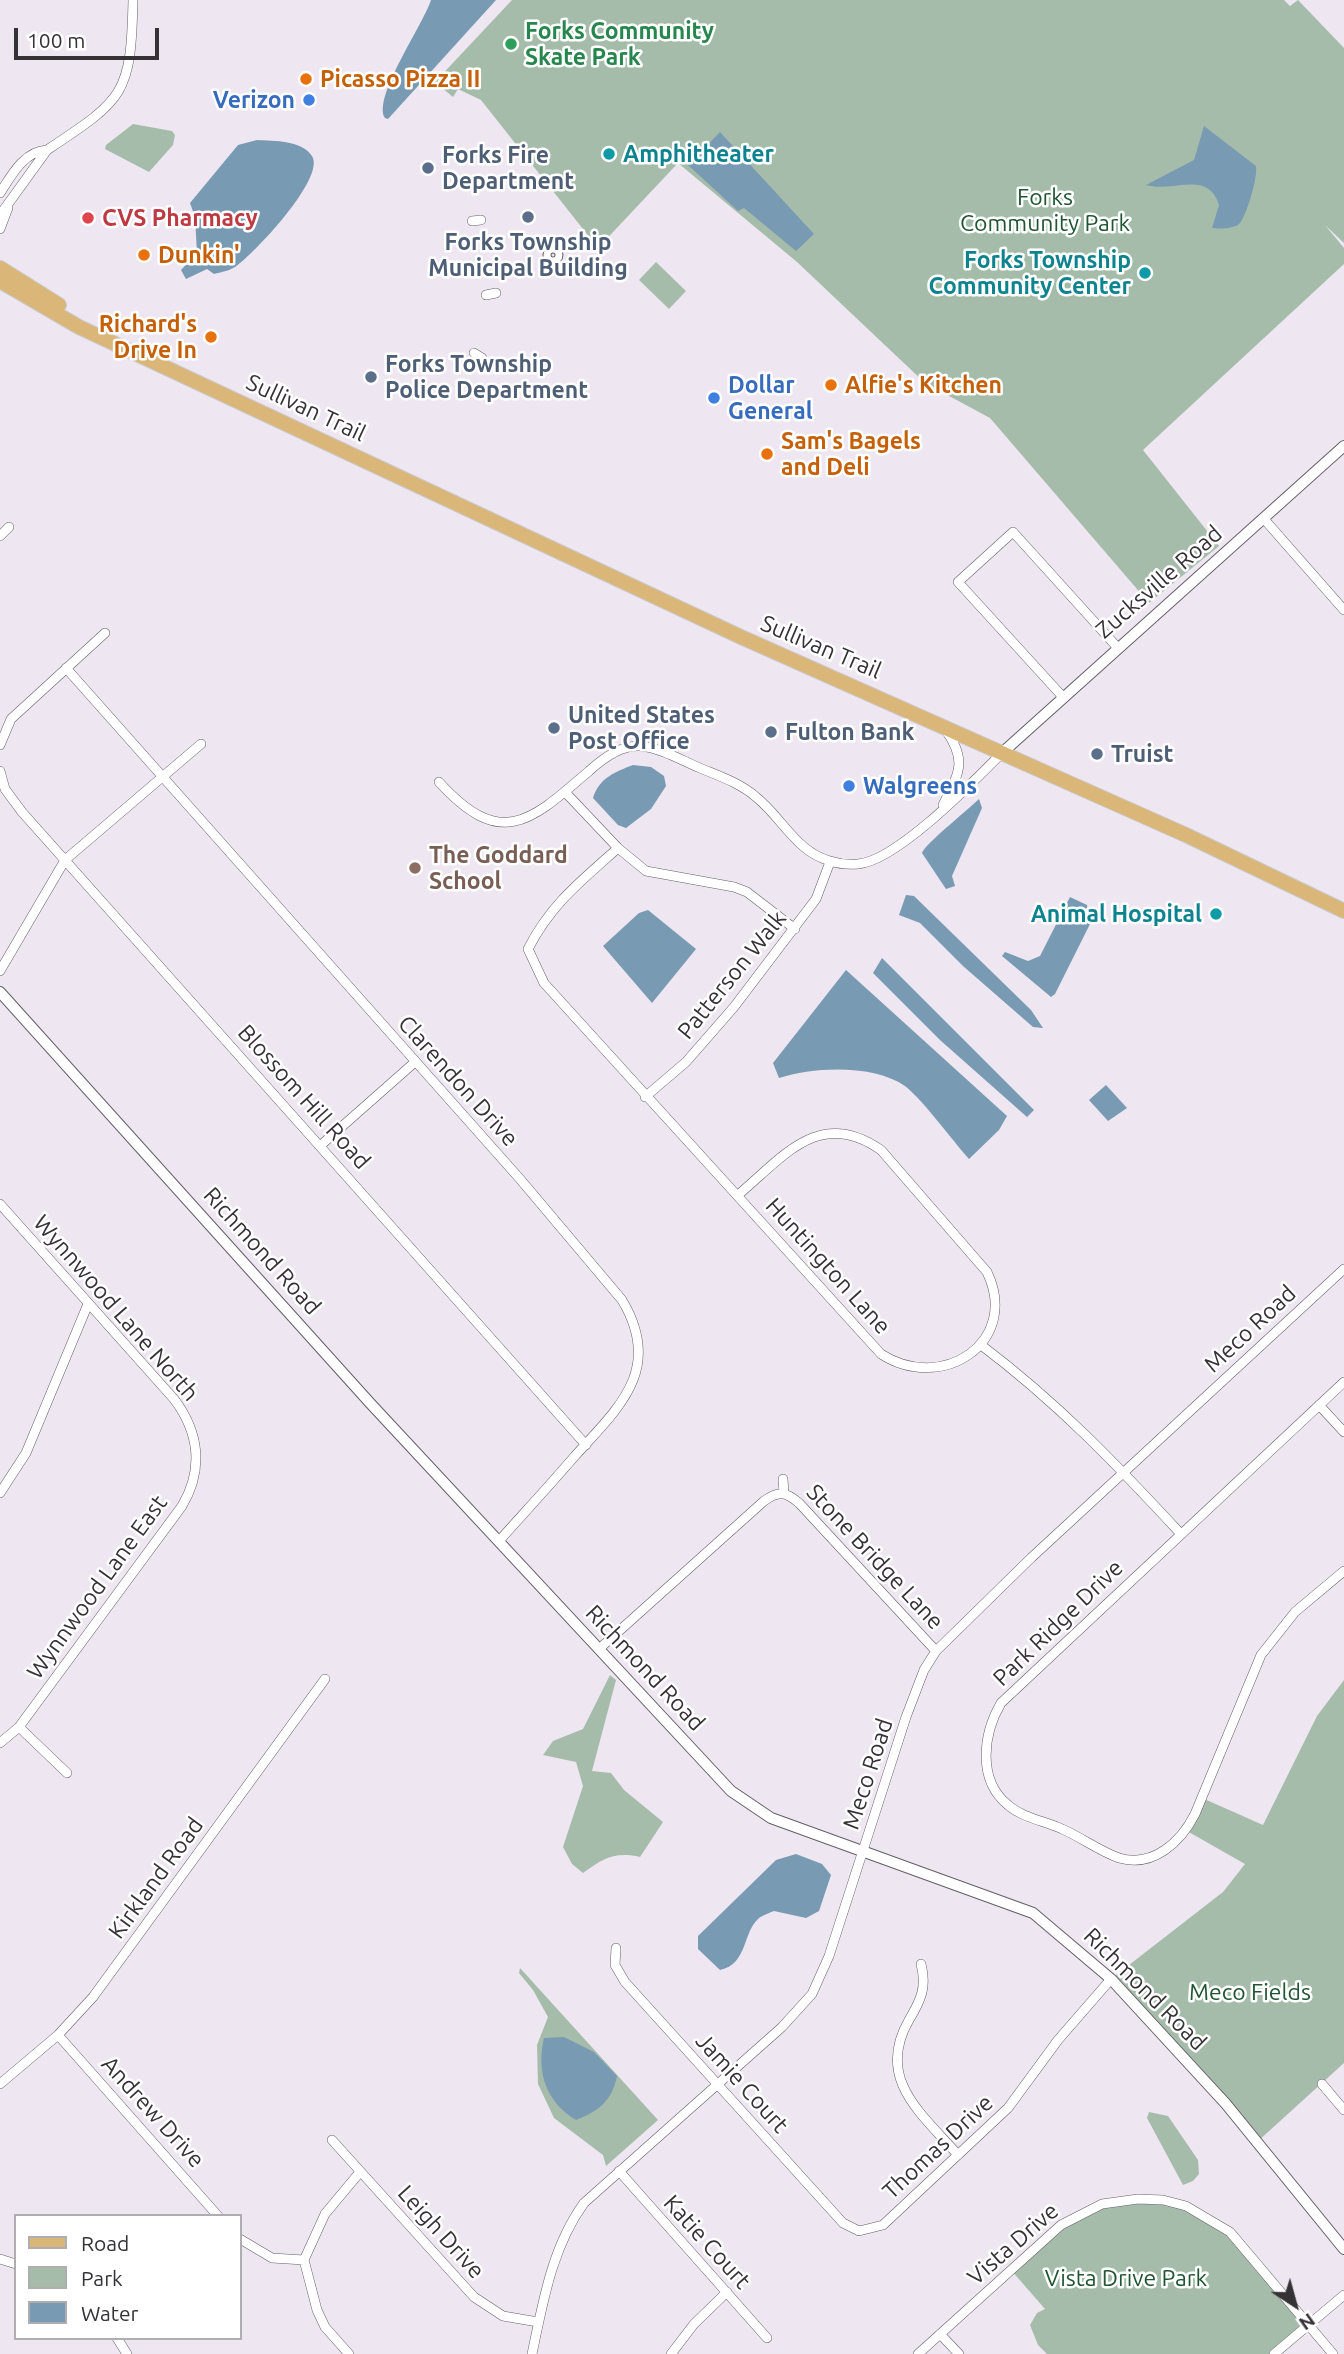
<!DOCTYPE html>
<style>
body{margin:0}
#map{position:relative;width:1344px;height:2354px;overflow:hidden;background:#eee6f0;font-family:Ubuntu,sans-serif}
canvas{display:block}
.legend{position:absolute;left:14px;top:2214px;width:228px;height:126px;box-sizing:border-box;background:#fff;border:2px solid #aeadaf;margin:0;padding:9px 12px;list-style:none;font-size:21px;color:#353236}
.legend li{display:flex;align-items:center;gap:14px;height:35px}
.legend b{width:35px;border:2px solid #aeadaf}
.north{position:absolute;left:1260px;top:2270px;width:70px;height:70px;-webkit-text-stroke:5px #fff;paint-order:stroke;rotate:144deg;font-size:19px;font-weight:700;line-height:28px;text-align:center;color:#353236}
.north::after{content:'';display:block;margin:auto;width:24px;height:32px;background:#353236;clip-path:polygon(50% 0,100% 100%,50% 72%,0 100%)}
.scale{position:absolute;left:14px;top:28px;width:145px;height:32px;box-sizing:border-box;border:4px solid #353236;border-top:0;padding-left:9px;font-size:21px;line-height:24px;white-space:nowrap;color:#353236;-webkit-text-stroke:5px #fff;paint-order:stroke}
</style>
<div id="map">
<canvas width="1344" height="2354"></canvas>
<ul class="legend">
<li><b style="height:9px;background:#dab679"></b>Road</li>
<li><b style="height:19px;background:#a6bcab"></b>Park</li>
<li><b style="height:19px;background:#789ab3"></b>Water</li>
</ul>
<div class="north">N</div>
<div class="scale">100 m</div>
</div>
<script>
const context = document.querySelector('canvas').getContext('2d');
context.lineJoin = 'round';
function paint(path, color) {
  context.fillStyle = color;
  context.fill(path, 'evenodd');
}
function stroke(path, color, width, dash) {
  context.strokeStyle = color;
  context.lineWidth = width;
  context.lineCap = dash ? 'butt' : 'round';
  context.setLineDash(dash || []);
  context.stroke(path);
}
function drawText(font, color, halo, rows, align = 'center') {
  context.font = font + ' Ubuntu,sans-serif';
  context.lineWidth = 5;
  context.setLineDash([]);
  context.textBaseline = 'middle';
  context.strokeStyle = halo;
  context.fillStyle = color;
  for (const [text, x, y, turn = 0] of rows) {
    context.save();
    context.translate(x, y);
    context.rotate((+turn || 0) * Math.PI / 180);
    context.textAlign = isNaN(turn) ? turn : align;
    if (halo) context.strokeText(text, 0, 0);
    context.fillText(text, 0, 0);
    context.restore();
  }
}
const green = new Path2D(`
 M512,0H1284L1290,6L1298,0L1344,48V243L1325,225L1344,248V264L1143,450L1219,546L1149,603L990,418L925,383L797,262L678,163L598,248L481,100L458,89L453,97L435,82Z
 M133,124L172,131L175,135L173,145L149,172L105,149L106,145Z
 M656,262L686,291L669,309L639,280Z
 M610,1675L616,1680L592,1771L611,1773L624,1790L663,1822L640,1857C615,1851 602,1859 583,1873L572,1864L563,1847L583,1786L576,1762L543,1755L553,1741L583,1729Z
 M1344,1680V2063L1257,2142L1111,1979L1223,1892L1245,1864L1187,1831L1202,1798L1263,1825L1317,1716Z
 M520,1968L658,2120L606,2166L603,2155L554,2118L538,2084L537,2045L548,2017L533,1990L519,1973Z
 M1149,2112L1168,2116L1198,2160L1199,2174L1193,2181L1183,2185L1147,2118Z
 M1163,2200L1217,2223L1309,2325L1274,2354H1047L1038,2345L1030,2325L1037,2313L1045,2309L1011,2270L1047,2237L1090,2208Z`);
const water = new Path2D(`
 M431,0H496L388,119L385,118C372,98 423,25 431,0Z
 M1204,126L1256,166C1258,177 1247,214 1240,223C1235,229 1219,229 1212,228L1219,205C1208,169 1173,193 1146,185L1194,160Z
 M720,132L814,234L796,251L744,208L738,211L688,165Z
 M257,140C274,141 302,140 312,156C326,178 253,255 235,267C229,271 221,272 214,274L207,269L186,279L181,270L197,253L195,217L190,203L238,145Z
 M633,765L651,767L664,776L666,786L651,809L626,828L618,825L593,798C599,778 615,772 633,765Z
 M979,799L982,808L952,876L955,886L946,889L922,853C925,844 968,810 979,799Z
 M906,895L914,896L1031,1010L1043,1028L1033,1027L963,966L920,923L899,915Z
 M1070,897L1087,905L1090,924L1055,994L1051,997L1002,956L1005,952L1028,961L1040,956Z
 M648,910L696,949L652,1003L603,946L639,913Z
 M882,958L1034,1110L1027,1117L940,1040L873,973Z
 M846,970L1007,1116L999,1130L969,1159C953,1141 922,1099 905,1086C873,1064 814,1067 779,1078L773,1063Z
 M1106,1085L1127,1108L1108,1121L1089,1100Z
 M796,1854L822,1864L831,1875L819,1911L806,1918L774,1911C769,1913 763,1915 759,1918C742,1933 748,1964 720,1970L698,1949V1936L776,1860Z
 M564,2037L594,2052L617,2076C612,2101 599,2111 576,2120C546,2102 536,2072 544,2038Z`);
const pedestrian = new Path2D(`
 M547 255a6 6 0 1 1 12 0a6 6 0 1 1-12 0Z`);
const minor = new Path2D(`
 M0,193C11,176 24,151 47,150C124,99 131,95 133,0
 M0,215L47,150
 M472,221L481,220
 M0,229L8,208
 M486,295L496,293
 M474,353L482,358
 M1264,519L1344,610
 M0,536L9,527
 M66,668L520,1179L622,1300C664,1370 618,1408 574,1457C549,1486 524,1513 499,1541
 M1062,696L958,582L1013,532L1117,647
 M0,745L11,719L105,633
 M0,771L5,789L22,812L586,1445
 M439,782C501,850 530,822 589,771C602,759 621,745 640,746C661,748 681,760 700,768C719,776 740,783 756,797C774,811 786,832 804,847C818,859 839,866 858,864C897,861 975,780 1003,752
 M565,792L618,848L646,871L734,887L747,892L795,929
 M943,805C959,773 968,761 945,729
 M618,848C581,881 551,904 528,949L544,983L881,1354C941,1393 1021,1343 987,1272L881,1150C820,1107 784,1156 738,1195
 M0,971L65,860L201,744
 M645,1097L686,1062L734,1007L816,899L830,862
 M321,1145L415,1062
 M0,1204L174,1399C199,1432 204,1469 182,1506L19,1727L0,1743
 M981,1345C1058,1403 1116,1464 1181,1534
 M1344,1382L1001,1703C983,1734 977,1780 1008,1805C1023,1818 1045,1821 1062,1829C1081,1837 1099,1851 1119,1858C1153,1868 1181,1842 1195,1814L1261,1655L1295,1612L1344,1571
 M1319,1405L1344,1432
 M783,1479L784,1493
 M0,1493L26,1453L88,1304
 M599,1649L764,1501C778,1491 785,1491 799,1503L936,1651
 M19,1727L67,1773
 M616,1948L615,1965L625,1982L843,2223L859,2231L883,2225L1008,2108L1058,2040L1111,1979
 M921,1964C927,1987 921,2000 909,2020C875,2079 922,2114 958,2155
 M58,2035L218,2216
 M0,2084L58,2035L93,1997L325,1679
 M1322,2084L1344,2110
 M332,2140L474,2297L503,2316L538,2322
 M619,2171L767,2338
 M240,2239L272,2258L304,2260
 M0,2259L16,2264
 M940,2334L959,2354
 M117,2338L127,2354
 M349,2354L325,2327L317,2310L304,2260L325,2214L360,2172
 M532,2354C543,2302 552,2247 584,2203L782,2027L812,1994L829,1956L906,1717L924,1670L936,1651L1031,1558L1344,1269
 M671,2354L694,2324L727,2292
 M918,2354L1061,2225L1102,2204L1138,2199L1163,2200L1186,2206L1230,2232L1333,2354
 M1274,2354L1344,2295`);
const tertiary = new Path2D(`
 M1003,752L1344,446
 M0,992L370,1403L731,1791L771,1818L1033,1913L1111,1979L1226,2104L1344,2249`);
const primary = new Path2D(`
 M0,268L59,305
 M0,281L79,327L741,637L1186,835L1344,911`);
const markers = [
 [511,44,7,"#2e9e5b"],
 [306,79,7,"#e8710a"],
 [309,100,7,"#3f7fe0"],
 [609,154,7,"#0f9aa8"],
 [428,168,7,"#5c6f8a"],
 [528,217,7,"#5c6f8a"],
 [88,218,7,"#e0444e"],
 [144,255,7,"#e8710a"],
 [1145,273,7,"#0f9aa8"],
 [211,337,7,"#e8710a"],
 [371,377,7,"#5c6f8a"],
 [831,385,7,"#e8710a"],
 [714,398,7,"#3f7fe0"],
 [767,454,7,"#e8710a"],
 [554,728,7,"#5c6f8a"],
 [771,732,7,"#5c6f8a"],
 [1097,754,7,"#5c6f8a"],
 [849,786,7,"#3f7fe0"],
 [415,868,7,"#8d6e63"],
 [1216,914,7,"#0f9aa8"]
];
const leisureNames = [
 ["Forks Community",525,31],
 ["Skate Park",525,57]
];
const foodNames = [
 ["Picasso Pizza II",320,79],
 ["Dunkin'",158,255],
 ["Richard's",197,324,"right"],
 ["Drive In",197,350,"right"],
 ["Alfie's Kitchen",845,385],
 ["Sam's Bagels",781,441],
 ["and Deli",781,467]
];
const shopNames = [
 ["Verizon",295,100,"right"],
 ["Dollar",728,385],
 ["General",728,411],
 ["Walgreens",863,786]
];
const cultureNames = [
 ["Amphitheater",623,154,"left"],
 ["Forks Township",1131,260],
 ["Community Center",1131,286],
 ["Animal Hospital",1202,914]
];
const serviceNames = [
 ["Forks Fire",442,155],
 ["Department",442,181],
 ["Forks Township",528,242,"center"],
 ["Municipal Building",528,268,"center"],
 ["Forks Township",385,364],
 ["Police Department",385,390],
 ["United States",568,715],
 ["Post Office",568,741],
 ["Fulton Bank",785,732],
 ["Truist",1111,754]
];
const parkNames = [
 ["Forks",1045,197],
 ["Community Park",1045,223],
 ["Meco Fields",1250,1992],
 ["Vista Drive Park",1126,2278]
];
const healthNames = [
 ["CVS Pharmacy",102,218]
];
const streetNames = [
 ["Sullivan Trail",306,408,25],
 ["Zucksville Road",1159,582,-41],
 ["Sullivan Trail",821,647,23],
 ["Patterson Walk",732,975,-51],
 ["Clarendon Drive",458,1081,48],
 ["Blossom Hill Road",304,1097,48],
 ["Richmond Road",262,1251,48],
 ["Huntington Lane",828,1266,48],
 ["Wynnwood Lane North",116,1308,49],
 ["Meco Road",1250,1329,-43],
 ["Stone Bridge Lane",875,1557,47],
 ["Wynnwood Lane East",97,1587,-54],
 ["Park Ridge Drive",1058,1623,-44],
 ["Richmond Road",645,1668,47],
 ["Meco Road",868,1774,-72],
 ["Kirkland Road",156,1878,-54],
 ["Richmond Road",1145,1989,45],
 ["Jamie Court",742,2083,48],
 ["Andrew Drive",153,2112,48],
 ["Thomas Drive",938,2147,-43],
 ["Leigh Drive",441,2232,48],
 ["Katie Court",707,2242,48],
 ["Vista Drive",1013,2244,-41]
];
const educationNames = [
 ["The Goddard",429,855],
 ["School",429,881]
];
paint(green, '#a6bcab');
paint(water, '#789ab3');
stroke(pedestrian, '#655e67', 9);
stroke(minor, '#655e67', 10);
stroke(tertiary, '#655e67', 12);
stroke(primary, '#cacacb', 16);
stroke(pedestrian, '#fff', 7);
stroke(minor, '#fff', 9);
stroke(tertiary, '#fff', 10);
stroke(primary, '#dab679', 14);
for (const [x, y, r, color] of markers) {
  const dot = new Path2D();
  dot.arc(x, y, r, 0, 2 * Math.PI);
  context.fillStyle = color;
  context.fill(dot);
  stroke(dot, '#fff', 2.5);
}
drawText('bold 23px', '#27864d', '#fff', leisureNames, 'left');
drawText('bold 23px', '#c56008', '#fff', foodNames, 'left');
drawText('bold 23px', '#366cbe', '#fff', shopNames, 'left');
drawText('bold 23px', '#0d838f', '#fff', cultureNames, 'right');
drawText('bold 23px', '#4e5e75', '#fff', serviceNames, 'left');
drawText('23px', '#205531', '#fff', parkNames);
drawText('bold 23px', '#be3a42', '#fff', healthNames, 'left');
drawText('23px', '#353236', '#fff', streetNames);
drawText('bold 23px', '#785e54', '#fff', educationNames, 'left');
</script>
